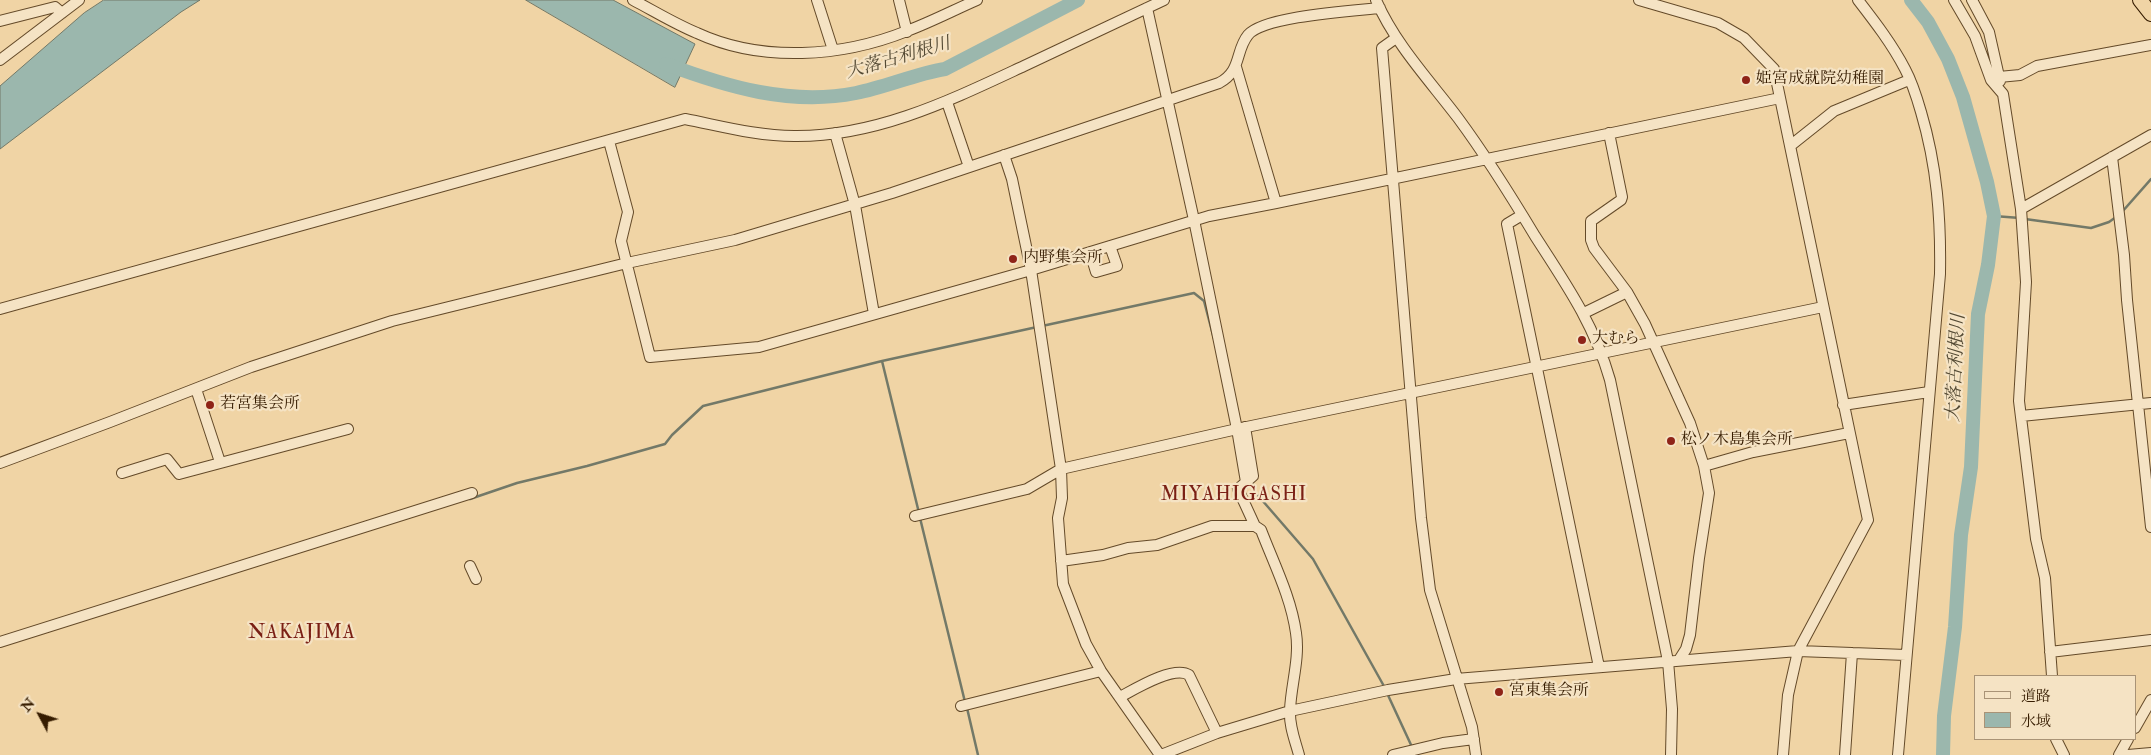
<!DOCTYPE html>
<meta charset="utf-8">
<style>
body{margin:0}
#map{position:relative;width:2151px;height:755px;overflow:hidden;background:#f0d4a5;font-family:"IM FELL Double Pica","Noto Serif JP",serif}
canvas{display:block}
.legend{position:absolute;left:1974px;top:675px;width:162px;height:65px;box-sizing:border-box;background:#f5e3c4;border:1px solid #a99376;margin:0;padding:6px 9px;list-style:none;font-size:15px;color:#361c00}
.legend li{display:flex;align-items:center;gap:10px;height:25px}
.legend b{width:25px;border:1px solid #a99376}
.north{position:absolute;left:15px;top:690px;width:50px;height:50px;-webkit-text-stroke:4px #f5e3c4;paint-order:stroke;rotate:310deg;font-size:14px;font-weight:700;line-height:20px;text-align:center;color:#361c00}
.north::after{content:'';display:block;margin:auto;width:18px;height:22px;background:#361c00;clip-path:polygon(50% 0,100% 100%,50% 72%,0 100%)}
</style>
<div id="map">
<canvas width="2151" height="755"></canvas>
<ul class="legend">
<li><b style="height:6px;background:#f5e3c4"></b>道路</li>
<li><b style="height:14px;background:#9bb7ad"></b>水域</li>
</ul>
<div class="north">N</div>
</div>
<script>
const context = document.querySelector('canvas').getContext('2d');
context.lineJoin = 'round';
function paint(path, color) {
  context.fillStyle = color;
  context.fill(path, 'evenodd');
}
function stroke(path, color, width, dash) {
  context.strokeStyle = color;
  context.lineWidth = width;
  context.lineCap = dash ? 'butt' : 'round';
  context.setLineDash(dash || []);
  context.stroke(path);
}
function drawText(font, color, halo, rows, align = 'center') {
  context.font = font + ' "IM FELL Double Pica","Noto Serif JP",serif';
  context.lineWidth = 4.5;
  context.setLineDash([]);
  context.textBaseline = 'middle';
  context.strokeStyle = halo;
  context.fillStyle = color;
  for (const [text, x, y, turn = 0] of rows) {
    context.save();
    context.translate(x, y);
    context.rotate((+turn || 0) * Math.PI / 180);
    context.textAlign = isNaN(turn) ? turn : align;
    if (halo) context.strokeText(text, 0, 0);
    context.fillText(text, 0, 0);
    context.restore();
  }
}
const water = new Path2D(`
 M104,0H200L181,12L0,149V86L84,13Z
 M526,0H613L695,44L675,87Z`);
const stream = new Path2D(`
 M2122,212L2151,179
 M1994,216L2020,218
 M2025,219L2091,228L2109,222L2116,217
 M1042,326L1194,293L1204,301L1214,339
 M882,361L919,513
 M1252,482L1255,492L1313,559L1385,688
 M470,499L517,483L587,466L665,444L672,435L703,406L882,361L1037,327
 M920,518L965,702
 M1387,693L1412,747
 M967,708L978,755`);
const river = new Path2D(`
 M1911,0L1928,22L1948,59L1963,97L1987,182L1994,216L1988,265L1978,314L1971,467L1961,535L1955,627L1944,716L1943,755
 M666,64C727,87 791,106 856,93C886,87 915,74 945,69L1078,0`);
const minor = new Path2D(`
 M633,0C654,11 675,24 697,33C762,63 842,57 907,31C931,22 954,10 977,0
 M817,0L833,50
 M899,0L907,32
 M1376,0C1395,44 1430,81 1458,118C1486,156 1511,196 1535,236C1566,284 1594,324 1610,380L1668,661L1672,709L1671,755
 M1639,0L1718,23L1744,38L1774,69L1868,520L1798,651L1788,695L1783,755
 M1858,0C1875,22 1892,44 1905,69C1912,82 1917,98 1921,112C1937,166 1941,218 1940,274L1898,755
 M1954,0L1975,36L1991,80L2003,94L2021,209L2026,282L2019,401L2036,539L2045,578L2052,676
 M1972,0L1989,32L2000,81
 M1147,8L1194,220L1237,429L1246,482
 M0,21L55,7L62,13
 M1396,38L1382,48L1421,518L1430,590L1472,727L1476,755
 M0,60L79,0
 M1236,67L1276,203
 M1999,77L2020,75L2037,66L2151,45
 M947,102L969,167
 M835,133L855,205L874,314
 M1609,133L1622,197L1621,200L1591,221V240L1594,248L1627,292L1645,324L1690,423L1704,466L1709,493L1699,558L1690,635L1686,649L1679,660
 M609,141L628,212L621,241L650,357L759,347L1031,270L1209,216L1276,203L1780,98
 M1790,146L1834,111L1909,80
 M1004,155L1012,179L1031,270L1061,469L1062,498L1058,518L1063,584L1086,644L1101,671L1160,755
 M2112,157L2124,255L2127,300L2151,527
 M2021,209L2151,135
 M1522,215L1507,224L1599,667
 M1090,252L1096,272L1117,266L1110,246
 M0,309L685,119C721,126 757,136 794,136C876,137 951,100 1024,66C1071,44 1117,22 1164,0
 M1584,313L1627,292
 M196,389L220,462
 M1843,405L1929,392
 M2021,416L2151,403
 M1245,427L1253,476L1238,489L1255,526L1261,530C1274,564 1291,597 1296,633C1300,658 1291,685 1290,710C1289,726 1295,740 1299,755
 M0,463L110,422L251,367L392,321L627,263L735,240L892,193L1219,83C1242,71 1235,51 1248,35C1264,16 1353,11 1380,8
 M1704,466L1753,452L1849,433
 M122,473L167,459L179,474L348,429
 M915,516L1027,489L1061,469L1237,429L1823,307
 M1061,561L1103,555L1128,548L1157,545L1212,526H1255
 M470,566L476,579
 M0,642L472,493
 M2050,652L2151,640
 M1120,697C1135,689 1174,665 1189,675L1217,733
 M961,706L1101,671
 M2135,728L2151,700
 M2056,739L2064,755
 M1161,755L1217,733L1290,711L1388,690L1456,679L1798,651L1906,655
 M1393,755L1443,743L1474,739
 M1845,755L1852,653
 M2119,755L2128,739
 M2128,755L2151,753`);
const highway = new Path2D(`
 M2140,0L2151,14`);
const markers = [
 [1746,80,5,"#8f2418"],
 [1013,259,5,"#8f2418"],
 [1582,340,5,"#8f2418"],
 [210,405,5,"#8f2418"],
 [1671,441,5,"#8f2418"],
 [1499,692,5,"#8f2418"]
];
const poiNames = [
 ["姫宮成就院幼稚園",1756,80],
 ["内野集会所",1023,259],
 ["大むら",1592,340],
 ["若宮集会所",220,405],
 ["松ノ木島集会所",1681,441],
 ["宮東集会所",1509,692]
];
const waterNames = [
 ["大落古利根川",898,59,-16],
 ["大落古利根川",1957,368,-87]
];
const quarterNames = [
 ["MIYAHIGASHI",1234,496],
 ["NAKAJIMA",302,634]
];
paint(water, '#9bb7ad');
stroke(water, '#737968', 1);
stroke(stream, '#737968', 2.5);
stroke(river, '#9bb7ad', 14);
stroke(minor, '#644a29', 12);
stroke(highway, '#361c00', 16);
stroke(minor, '#f5e3c4', 10);
stroke(highway, '#f0d4a5', 14);
for (const [x, y, r, color] of markers) {
  const dot = new Path2D();
  dot.arc(x, y, r, 0, 2 * Math.PI);
  context.fillStyle = color;
  context.fill(dot);
  stroke(dot, '#f5e3c4', 2);
}
drawText('16px', '#361c00', '#f5e3c4', poiNames, 'left');
drawText('italic 18px', '#544a34', '#f5e3c4', waterNames);
context.letterSpacing = '1px';
drawText('19px', '#7a1f14', '#f5e3c4', quarterNames);
context.letterSpacing = '0px';
</script>
